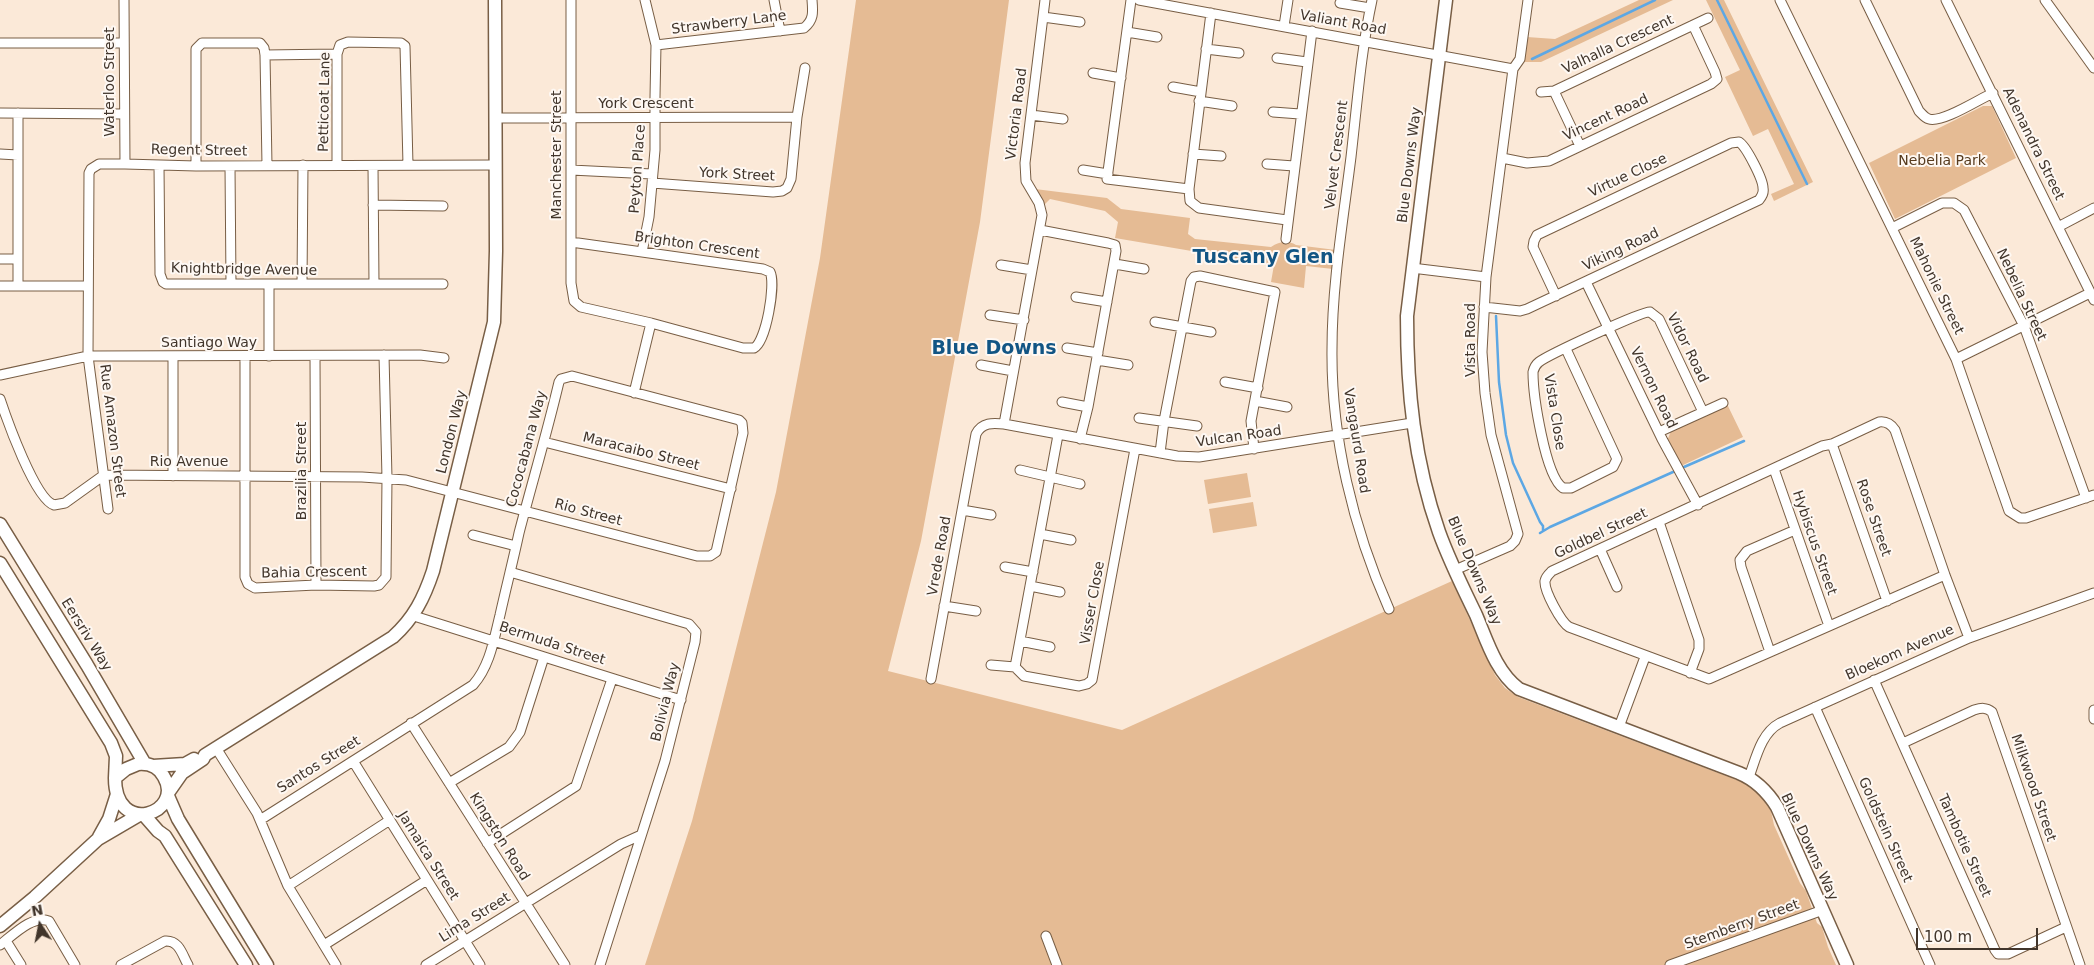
<!DOCTYPE html>
<style>
body{margin:0}
#map{position:relative;width:2094px;height:965px;overflow:hidden;background:#fbe9d8;font-family:"DejaVu Sans",sans-serif}
canvas{display:block}
.north{position:absolute;left:15px;top:900px;width:50px;height:50px;-webkit-text-stroke:4px #fef8f3;paint-order:stroke;rotate:349deg;font-size:14px;font-weight:700;line-height:20px;text-align:center;color:#41352b}
.north::after{content:'';display:block;margin:auto;width:18px;height:22px;background:#41352b;clip-path:polygon(50% 0,100% 100%,50% 72%,0 100%)}
.scale{position:absolute;left:1916px;top:928px;width:122px;height:22px;box-sizing:border-box;border:2px solid #41352b;border-top:0;padding-left:6px;font-size:15px;line-height:18px;white-space:nowrap;color:#41352b;-webkit-text-stroke:4px #fef8f3;paint-order:stroke}
</style>
<div id="map">
<canvas width="2094" height="965"></canvas>
<div class="north">N</div>
<div class="scale">100 m</div>
</div>
<script>
const context = document.querySelector('canvas').getContext('2d');
context.lineJoin = 'round';
function paint(path, color) {
  context.fillStyle = color;
  context.fill(path, 'evenodd');
}
function stroke(path, color, width, dash) {
  context.strokeStyle = color;
  context.lineWidth = width;
  context.lineCap = dash ? 'butt' : 'round';
  context.setLineDash(dash || []);
  context.stroke(path);
}
function drawText(font, color, halo, rows, align = 'center') {
  context.font = font + ' "DejaVu Sans",sans-serif';
  context.lineWidth = 4;
  context.setLineDash([]);
  context.textBaseline = 'middle';
  context.strokeStyle = halo;
  context.fillStyle = color;
  for (const [text, x, y, turn = 0] of rows) {
    context.save();
    context.translate(x, y);
    context.rotate((+turn || 0) * Math.PI / 180);
    context.textAlign = isNaN(turn) ? turn : align;
    if (halo) context.strokeText(text, 0, 0);
    context.fillText(text, 0, 0);
    context.restore();
  }
}
const green = new Path2D(`
 M856,0H1009L980,222L921,541L888,671L1122,730L1452,581L1495,675L1505,688L1518,697L1742,782L1759,794L1771,811L1774,825L1800,883L1806,891L1817,923L1822,927L1828,947L1836,965H645L692,821L776,492L820,258Z
 M1639,0H1673L1541,62H1524L1527,37L1555,39Z
 M1706,0H1724L1813,182L1774,201L1771,194L1794,184L1768,129L1753,136L1725,77L1740,70Z
 M1983,106H1992L2016,158L1895,219L1869,163Z
 M1035,189L1107,198L1121,209L1190,218L1188,234L1195,239L1271,247C1279,242 1287,240 1296,245L1336,250L1333,269L1306,266L1304,288L1271,282L1274,265L1115,238L1118,222L1105,211L1050,199L1044,205Z
 M1727,404L1743,437L1681,466L1667,441L1671,431Z
 M1247,473L1251,497L1208,504L1204,480Z
 M1253,502L1257,526L1213,533L1209,509Z`);
const stream = new Path2D(`
 M1717,0L1807,184
 M1532,59L1655,0
 M1496,316L1499,382L1506,435L1513,463L1540,522L1543,526V531
 M1684,467L1744,441
 M1540,533L1550,527L1673,472`);
const street = new Path2D(`
 M124,0L125,164
 M774,0L780,31
 M1131,0L1107,179L1189,189
 M1139,0L1513,69
 M1372,0C1361,51 1357,105 1351,157C1343,221 1332,285 1332,349C1331,437 1353,528 1389,609
 M1780,0L1956,359L2009,511L2020,518H2026L2094,495
 M1865,0L1919,111C1922,114 1925,118 1929,119C1943,123 1979,99 1993,93
 M1946,0L2094,300
 M2045,0L2094,68
 M1340,3L1370,8
 M1211,13L1189,189L1190,201L1199,208L1287,220
 M1043,17L1080,22
 M1284,26L1288,0
 M1127,32L1157,37
 M0,43H124
 M656,45L804,28C814,20 813,12 812,0
 M1206,49L1239,53
 M265,55L337,54
 M1277,58L1307,62
 M1093,73L1121,78
 M1173,87L1201,92
 M1554,91L1580,146
 M1541,92L1554,91L1708,18
 M1199,101L1232,106
 M1273,112L1300,114
 M0,113L124,114
 M18,113V286
 M1031,115L1063,119
 M495,118L797,117
 M0,154L18,155
 M1193,154L1221,156
 M1502,158L1527,163L1549,161L1711,84L1717,79L1715,72L1693,25
 M1267,164L1294,166
 M159,165L160,274L163,282L166,284H443
 M337,165V54L340,45L348,42L401,43L405,46L408,165
 M196,166V49L202,43H260L264,48L265,55L267,165
 M230,166L231,284
 M373,166L374,284
 M571,170L652,174
 M1083,170L1108,174
 M652,183L773,192L782,191L787,188L791,179L797,117L805,68
 M373,205L443,206
 M2058,227L2094,208
 M1892,228L1942,203H1954L1964,210L2024,326L2086,498
 M1040,230L1108,243L1115,245L1116,251L1088,407L1080,439
 M1286,239L1312,31
 M571,242L763,269L770,272C776,284 766,342 754,348H743L651,323L581,307L574,301L571,283V0
 M642,252L649,217L655,150V97L656,45L645,0
 M0,259H18
 M1115,264L1144,269
 M1001,265L1032,270
 M1412,268L1486,277
 M1586,282L1662,439L1698,505
 M302,284L303,165
 M269,285V356
 M0,286H88
 M1076,297L1107,302
 M1484,307L1520,311L1527,309L1759,200C1762,196 1764,193 1763,188C1763,179 1746,146 1739,142L1731,143L1537,235L1534,241L1533,247L1556,296
 M990,315L1024,320
 M1155,322L1211,332
 M1067,348L1098,353
 M1566,349L1617,459L1613,467L1571,488H1563C1545,476 1533,395 1533,372C1534,368 1535,365 1539,362C1548,355 1642,311 1650,312L1659,319L1703,412
 M173,356V476
 M245,356V577L248,584L255,588L316,585L374,586L379,585L386,577L387,478L384,355
 M315,356L316,585
 M1956,359L2090,293
 M1097,360L1128,365
 M981,365L1013,371
 M0,375L88,356L420,355L444,358
 M1225,382L1258,388
 M634,393L651,323
 M0,399C7,420 35,499 54,505L65,503L104,475L362,477L406,480L697,556H710L716,552L743,433L742,423L739,420L572,376L561,379L559,382C547,433 532,483 519,533C513,561 506,588 500,615C494,639 490,666 473,685L260,820
 M1255,401L1287,407
 M1062,402L1088,407
 M1139,418L1197,426
 M1004,424L1042,215L1039,203L1026,181L1025,163L1045,0
 M1659,432L1723,403
 M544,442L731,489
 M1832,444L1887,601
 M1160,453L1164,421L1191,281L1194,277L1200,276L1275,292L1251,421L1254,449
 M1774,469L1829,626
 M1020,470L1080,484
 M108,509L88,356L89,173L91,169L99,164H125L196,166L495,165
 M962,510L991,515
 M1659,522L1699,640V649L1690,673
 M1040,534L1071,540
 M473,535L516,546
 M1600,549L1617,587
 M1005,567L1033,572
 M1455,570L1510,546L1515,541L1518,534L1491,435L1485,393L1482,352L1486,277L1513,69L1520,59L1528,0
 M510,572L689,624L696,632L695,642L665,761L600,965
 M1945,575L1709,679L1569,627C1561,622 1544,591 1545,581C1546,576 1549,574 1552,571L1822,446L1832,444L1879,422C1886,421 1891,424 1895,430L1945,575L1969,638
 M1030,586L1060,592
 M944,606L976,611
 M414,616L681,700
 M1020,641L1050,647
 M1770,652L1741,567L1740,560L1747,551L1795,530
 M991,665L1015,667
 M1015,667L1024,676L1079,686L1087,684L1092,680L1135,449
 M1015,667L1058,435
 M931,679L976,434C982,422 993,423 1004,424L1177,456L1199,457L1218,454L1412,423
 M1874,680L1995,950L1998,954H2008L2066,927
 M1815,707L1930,965
 M2094,710V719
 M411,723L565,965
 M1619,727L1645,657
 M1903,743L1974,710C1981,708 1986,707 1992,712L2080,965
 M216,748L257,813L288,886L336,965
 M353,761L480,965
 M1749,777C1756,758 1761,733 1780,723L1969,638L2094,593
 M449,783L509,747L520,732L544,657
 M487,843L576,786L612,679
 M288,886L390,820
 M1046,936L1057,965
 M6,941L21,965
 M0,945C12,936 33,914 49,921L75,965
 M324,945L427,880
 M121,965L165,941C179,940 182,954 188,965
 M426,965L621,844L641,835
 M1670,965L1823,910`);
const secondary = new Path2D(`
 M1446,0L1407,316C1407,390 1414,461 1439,532C1449,560 1463,588 1476,615C1487,641 1496,672 1519,689L1739,773C1756,780 1767,791 1777,807L1847,965
 M0,524L87,665L145,764
 M0,563L111,743L116,756L115,778
 M138,764C149,763 159,767 164,777C185,813 115,838 115,778L126,769Z
 M153,766L185,764L194,759
 M168,793L182,773L203,759L205,755L393,637C414,618 424,598 433,571L494,322L496,251L495,0
 M168,796L178,819L267,965
 M144,815L158,831L165,836L246,965
 M99,837L109,819L117,794
 M0,926L35,897L98,839L139,815`);
const streetNames = [
 ["Strawberry Lane",729,23,-7],
 ["Valiant Road",1343,23,10],
 ["Valhalla Crescent",1618,45,-25],
 ["Waterloo Street",110,82,-90],
 ["Petticoat Lane",325,102,-89],
 ["York Crescent",646,104],
 ["Victoria Road",1017,114,-83],
 ["Vincent Road",1606,118,-25],
 ["Adenandra Street",2033,144,64],
 ["Regent Street",199,151,1],
 ["Manchester Street",557,155,-90],
 ["Velvet Crescent",1337,155,-83],
 ["Blue Downs Way",1410,165,-83],
 ["Peyton Place",638,169,-86],
 ["York Street",737,175,3],
 ["Virtue Close",1628,176,-25],
 ["Brighton Crescent",697,246,8],
 ["Viking Road",1621,250,-25],
 ["Knightbridge Avenue",244,270,1],
 ["Mahonie Street",1936,286,64],
 ["Nebelia Street",2021,295,65],
 ["Vista Road",1471,340,-90],
 ["Santiago Way",209,343],
 ["Vidor Road",1687,348,64],
 ["Vernon Road",1653,388,64],
 ["Vista Close",1554,412,81],
 ["Rue Amazon Street",112,431,83],
 ["London Way",452,432,-76],
 ["Vulcan Road",1239,437,-8],
 ["Vangaurd Road",1356,441,81],
 ["Cococabana Way",527,449,-75],
 ["Maracaibo Street",641,452,14],
 ["Rio Avenue",189,462],
 ["Brazilia Street",302,471,-90],
 ["Rio Street",588,513,15],
 ["Rose Street",1873,518,71],
 ["Goldbel Street",1601,534,-25],
 ["Hybiscus Street",1814,543,71],
 ["Vrede Road",940,556,-80],
 ["Blue Downs Way",1474,571,67],
 ["Bahia Crescent",314,573,-1],
 ["Visser Close",1093,603,-80],
 ["Eersriv Way",86,635,58],
 ["Bermuda Street",552,644,18],
 ["Bloekom Avenue",1900,653,-24],
 ["Bolivia Way",666,702,-76],
 ["Santos Street",319,765,-32],
 ["Milkwood Street",2033,788,71],
 ["Goldstein Street",1885,830,66],
 ["Kingston Road",499,837,58],
 ["Tambotie Street",1964,846,66],
 ["Blue Downs Way",1809,847,65],
 ["Jamaica Street",428,856,58],
 ["Lima Street",475,918,-32],
 ["Stemberry Street",1742,925,-20]
];
const parkNames = [
 ["Nebelia Park",1942,161]
];
const districtNames = [
 ["Tuscany Glen",1263,258],
 ["Blue Downs",994,349]
];
paint(green, '#e5bb94');
stroke(stream, '#5ca7e4', 2.5);
stroke(street, '#785e45', 11);
stroke(secondary, '#785e45', 15);
stroke(street, '#fff', 9);
stroke(secondary, '#fff', 12);
drawText('14px', '#41352b', '#fef8f3', streetNames);
drawText('14px', '#573b1e', '#fef8f3', parkNames);
drawText('bold 19px', '#125584', '#fef8f3', districtNames);
</script>
